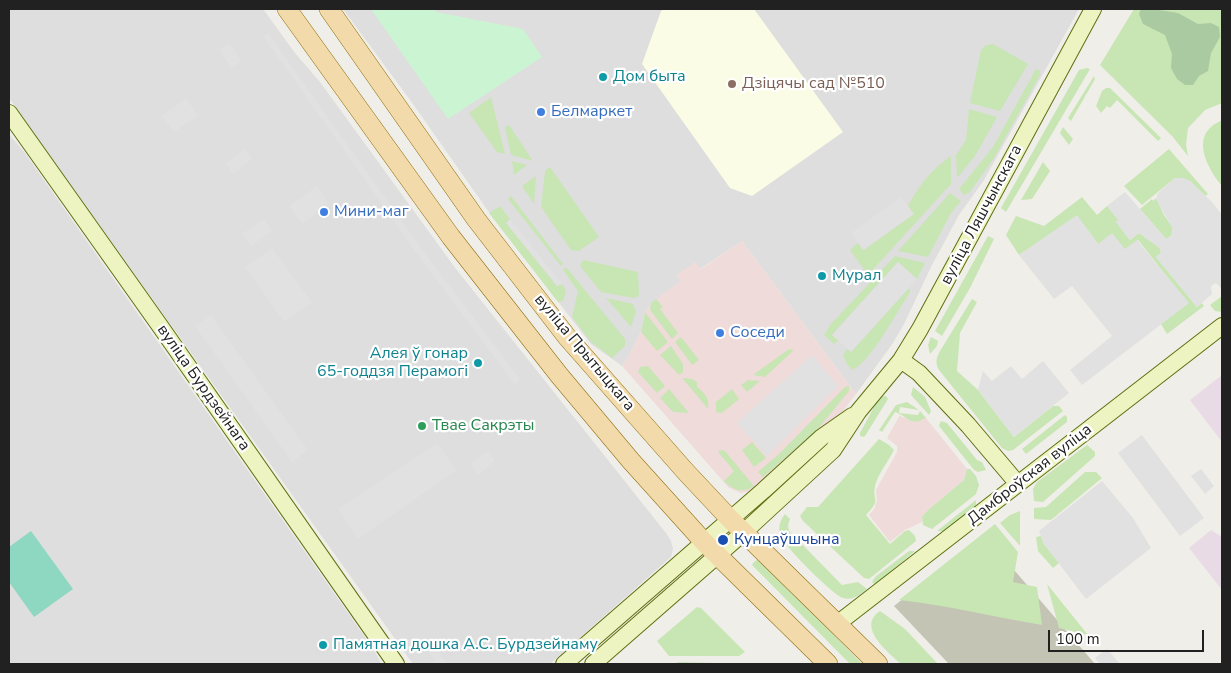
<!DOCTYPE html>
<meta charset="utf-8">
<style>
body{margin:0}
#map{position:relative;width:1231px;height:673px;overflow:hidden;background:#f0eee8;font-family:"Nunito Sans",sans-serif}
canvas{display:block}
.frame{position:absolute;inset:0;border:10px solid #212121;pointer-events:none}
.scale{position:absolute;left:1048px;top:630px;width:156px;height:22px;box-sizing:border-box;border:2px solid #212121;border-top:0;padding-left:6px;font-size:15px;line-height:18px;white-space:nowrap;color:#212121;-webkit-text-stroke:4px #fff;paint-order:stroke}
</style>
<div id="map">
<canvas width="1231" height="673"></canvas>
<div class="frame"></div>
<div class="scale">100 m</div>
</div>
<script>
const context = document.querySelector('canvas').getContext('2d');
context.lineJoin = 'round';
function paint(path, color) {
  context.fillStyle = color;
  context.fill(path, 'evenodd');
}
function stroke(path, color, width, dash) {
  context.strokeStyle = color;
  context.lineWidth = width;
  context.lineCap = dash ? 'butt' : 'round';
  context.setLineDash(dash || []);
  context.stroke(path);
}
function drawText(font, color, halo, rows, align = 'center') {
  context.font = font + ' "Nunito Sans",sans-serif';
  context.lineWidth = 4.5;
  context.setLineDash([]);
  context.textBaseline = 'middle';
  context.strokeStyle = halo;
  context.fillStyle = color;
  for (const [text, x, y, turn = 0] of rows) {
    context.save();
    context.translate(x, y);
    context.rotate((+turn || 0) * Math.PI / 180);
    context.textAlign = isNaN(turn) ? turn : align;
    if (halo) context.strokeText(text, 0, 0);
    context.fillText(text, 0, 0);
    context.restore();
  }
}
const residential = new Path2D(`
 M9,9H263L295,53L320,82L456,269L666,533L671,541L673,549L671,557L550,664H413L9,98Z
 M343,9H1079L984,180L959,215L932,265L904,324L893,343L856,394L742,241L700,269L677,275L681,281L645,312L641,332L630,354L622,366L591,344L493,218L413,104Z
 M9,134L25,153L374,650L380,661V664H9Z`);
const commercial = new Path2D(`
 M742,241L856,394L844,410L802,451L753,491L741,493L729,488L622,366L630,354L641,332L645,312L651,303L681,281L677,275L695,262L701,269Z
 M900,415L902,417L922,420L926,418L967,469L964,480L927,511L922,517V522L905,530L890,542L869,515L874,509L877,501L876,490L897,452V446L887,438Z`);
const industrial = new Path2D(`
 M1222,375V442L1190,400Z
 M1211,530L1222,537V590L1189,548Z`);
const education = new Path2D(`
 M664,9H754L843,132L752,196L730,188L642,64L661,11Z`);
const construction = new Path2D(`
 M984,535L1095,664H949L894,606Z`);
const grass = new Path2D(`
 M1134,9H1222V103L1205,110L1188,128L1186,145L1188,156L1172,136L1100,65Z
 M993,44L1028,64L1000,111L970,103L981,50L986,45Z
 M1087,68L1090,69L1006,212L1001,208L1079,70Z
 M1036,69L1040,71V75L994,158L970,192L964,195L959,189L993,147Z
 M1094,76L1095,79L1071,121L1068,118Z
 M1106,88H1110L1161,138L1158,141L1117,100L1110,108L1107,106L1101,113L1096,106L1102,91Z
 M491,97L505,154L497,152L469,113Z
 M969,109L997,117L975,156L957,178L956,155L966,140Z
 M1222,120V186C1210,172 1192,142 1212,126C1214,124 1219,122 1222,120Z
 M509,125L533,161L511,155L505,127Z
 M1063,127L1073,139L1069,145L1060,133Z
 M1169,149L1208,194L1205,196L1190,181L1179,178H1175L1142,205L1124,186Z
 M951,156V184L868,275L850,250L858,243L864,250L913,214L908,206C920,184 930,171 951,156Z
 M512,161L527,165L514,175Z
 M1043,162L1050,171L1032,199L1021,200Z
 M550,167L599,237L579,251L571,250L541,207L545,171Z
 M536,176L534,204L522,186Z
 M950,193L961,201L951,213L928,257L898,251Z
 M511,196L563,264L561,266L508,199Z
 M1082,197L1097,215L1107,206L1119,220L1116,222L1130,240L1139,233L1160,248L1161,253L1156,257L1197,307L1202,303L1204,306L1167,334L1161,324L1188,303L1138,240L1125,250L1098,244L1077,216L1019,255L1006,235L1016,216L1044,226Z
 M1156,198L1164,215L1173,228L1171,236L1166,239L1140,209L1152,199L1153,201Z
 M500,206L510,219L507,223L557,286L562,284L566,291L563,301L558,302L489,213Z
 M988,236L994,239L970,288L942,336L935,331Z
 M895,256L925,263L917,279L898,262L832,335L838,341L834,344L824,335L830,325Z
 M583,260L638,272L639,296L634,298L601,292L580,266Z
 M566,267L625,339V346L612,358L590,341L572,317L578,291L563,270Z
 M909,288L910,292C898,310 870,363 852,370L847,364L843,355L847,349L851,352Z
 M1222,296V312L1215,311L1210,305Z
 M606,298L633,304L636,311L631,327Z
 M656,299L663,307L660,309L678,333L672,339L650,310L651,303Z
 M972,299L977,302L960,333L957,371L978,390L1014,437L1053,406H1059L1063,411L1013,450L1008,451L1002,448L939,370C935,362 936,359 940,351Z
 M645,312L668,342L657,351L641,332Z
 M681,337L699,360L692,365L675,342Z
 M931,337L938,341L937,346L930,354L928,345Z
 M671,346L683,364V372L679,375L660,355Z
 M789,349L794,350L765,377L753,375Z
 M648,366L665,386L657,393L638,372L640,367Z
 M682,378L692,379L697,382V387C705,393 710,399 708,409Z
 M748,380L760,381L747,392L741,385Z
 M849,386V391L817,430L763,477L758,472L779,454L845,387Z
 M913,387L925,397L931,411L929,415L911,395Z
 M669,389L689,413L673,412L660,398Z
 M732,389L739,399L722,413L716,412V402Z
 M883,396H886L888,399L865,436L863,437L860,436V433L876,403Z
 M907,402L919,410L900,407L899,413L918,415L920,411L926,418C910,427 908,416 895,412L882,432L879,430L896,405Z
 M1065,415L1067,417V422L1026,454L1022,449Z
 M941,421L947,423L977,460L982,462L986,470L978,472L974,470L939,426Z
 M879,439L889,445L894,450C889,460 877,476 875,486C872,503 882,498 866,515L890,544L905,531L909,530L915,536L916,541L869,579L864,578L803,521L800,516L807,507H818Z
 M752,442L766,458L754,467L742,450Z
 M1087,445L1095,452V456L1043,502L1034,501L1033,489L1037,482Z
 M721,450L725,451L754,486C742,494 733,490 724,481L734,471L718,452Z
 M967,469H970L976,476L979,485L976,494L932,529L923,525L922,517L927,511L964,480Z
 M1085,472H1096L1102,478L1051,520L1034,519V508L1046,507Z
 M976,500V505L944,531H937Z
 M1020,511V546L1000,523L1010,515Z
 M785,514L790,519L788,525L789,531L842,585L858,582L867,589C859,595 853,601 843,598C834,596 783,545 780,535C778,528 780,520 785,514Z
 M995,524L1018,552L1013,582L1037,587L1042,625C994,617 947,605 899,600Z
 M1041,536L1044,544L1059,563L1053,568L1038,551L1036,537Z
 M909,551H915L875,585L872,582L875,577Z
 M758,559L767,566L862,664H850L756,569L752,565L754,562Z
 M1047,584L1088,635L1059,628Z
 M697,607L701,608L745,652L739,656H669L657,641Z
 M880,611L905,629L938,664H901C888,652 856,627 880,611Z
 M678,662L752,664H753H675Z`);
const forest = new Path2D(`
 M1141,9H1153L1178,13L1198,24L1211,23L1219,27L1220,37L1211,53L1208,71L1199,76L1193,85H1185L1177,79L1171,68L1172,54L1165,35L1143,24L1139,14Z`);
const park = new Path2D(`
 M371,9H434L436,12L523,29L542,57L448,119Z`);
const pitch = new Path2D(`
 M31,531L73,589L34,617L9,582V547Z`);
const parking = new Path2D(`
 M268,33L426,255L521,380L515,385L420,258L263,36Z
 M229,43L242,61L232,68L219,50Z
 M186,98L198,116L174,132L162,116Z
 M245,148L252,159L233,174L226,164Z
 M1175,178H1183L1190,181L1213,203L1222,215V289L1216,283L1211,286L1212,294L1197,307L1156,257L1161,253L1160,248L1139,233L1130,240L1116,222L1118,220L1107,206L1125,192L1166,239L1171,236L1173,229L1156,199L1158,193Z
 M317,186L329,204L302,224L289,206Z
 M901,197L914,214L863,250L851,233Z
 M1077,215L1098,244L1112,233L1125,249L1137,240L1189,303L1082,385L1070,370L1112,336L1072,286L1054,299L1019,255Z
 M264,219L272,231L251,246L242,234Z
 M510,219L562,284L557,286L506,223Z
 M272,248L312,302L284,322L245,267Z
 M898,262L917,279L851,352L832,335Z
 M211,315L308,450L292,462L195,326Z
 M812,355L838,386L767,456L737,423Z
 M1043,361L1069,393L1014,437L978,390L983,371L992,381L1011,366L1022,379Z
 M1142,435L1204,518L1180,536L1118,453Z
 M437,443L457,470L358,539L338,509Z
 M487,451L495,461L478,475L470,464Z
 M1201,469L1214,486L1205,494L1191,476Z
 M1102,481L1133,518L1151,548L1086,599L1044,544L1039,531Z
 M431,641L447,664H437L424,646Z
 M1107,649L1120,664H1100L1095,658Z`);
const secondary = new Path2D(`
 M9,113L160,326L396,664
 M901,360L919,373L968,425L1018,484
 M837,624L1222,326
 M564,664L764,490L822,437L852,416
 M593,664L743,533L833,450L858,412L901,360L920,329L1093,9`);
const primary = new Path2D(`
 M287,9L451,237L559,375L631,461L704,542L828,664
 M329,9L476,219L567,337L685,471L730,519L878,664`);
const markers = [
 [603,77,5,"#0f9aa8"],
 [732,84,5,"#8d6e63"],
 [541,112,5,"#3f7fe0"],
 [324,212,5,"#3f7fe0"],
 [822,276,5,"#0f9aa8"],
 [720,333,5,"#3f7fe0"],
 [478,363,5,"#0f9aa8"],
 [422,426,5,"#2e9e5b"],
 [723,540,6,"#1a4fb4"],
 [323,645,5,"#0f9aa8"]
];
const cultureNames = [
 ["Дом быта",613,77],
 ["Мурал",832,276],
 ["Алея ў гонар",468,354,"right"],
 ["65-годдзя Перамогі",468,372,"right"],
 ["Памятная дошка А.С. Бурдзейнаму",333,645]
];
const educationNames = [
 ["Дзіцячы сад №510",742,84]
];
const shopNames = [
 ["Белмаркет",551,112],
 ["Мини-маг",334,212],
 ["Соседи",730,333]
];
const streetNames = [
 ["вуліца Ляшчынскага",982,215,-62],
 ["вуліца Прытыцкага",584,353,50],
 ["вуліца Бурдзейнага",203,388,55],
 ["Дамброўская вуліца",1030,475,-38]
];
const leisureNames = [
 ["Твае Сакрэты",432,426]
];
const transitNames = [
 ["Кунцаўшчына",734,540]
];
paint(residential, '#dfdede');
paint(commercial, '#efdcda');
paint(industrial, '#e9dbe5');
paint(education, '#fafce5');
paint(construction, '#c3c4b4');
paint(grass, '#c8e5b4');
paint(forest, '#aacba1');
paint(park, '#cbf5d2');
paint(pitch, '#8ed7c1');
paint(parking, '#e1e1e1');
stroke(secondary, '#5d7010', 18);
stroke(primary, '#8f6f0f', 20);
stroke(secondary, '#edf4c2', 16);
stroke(primary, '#f3daaa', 19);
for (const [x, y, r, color] of markers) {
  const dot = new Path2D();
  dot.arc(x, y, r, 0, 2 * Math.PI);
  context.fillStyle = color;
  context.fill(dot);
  stroke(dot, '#fff', 2);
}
drawText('16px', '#0d838f', '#fff', cultureNames, 'left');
drawText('16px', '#785e54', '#fff', educationNames, 'left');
drawText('16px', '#366cbe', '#fff', shopNames, 'left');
drawText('16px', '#212121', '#fff', streetNames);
drawText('16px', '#27864d', '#fff', leisureNames, 'left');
drawText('16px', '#164399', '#fff', transitNames, 'left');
</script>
